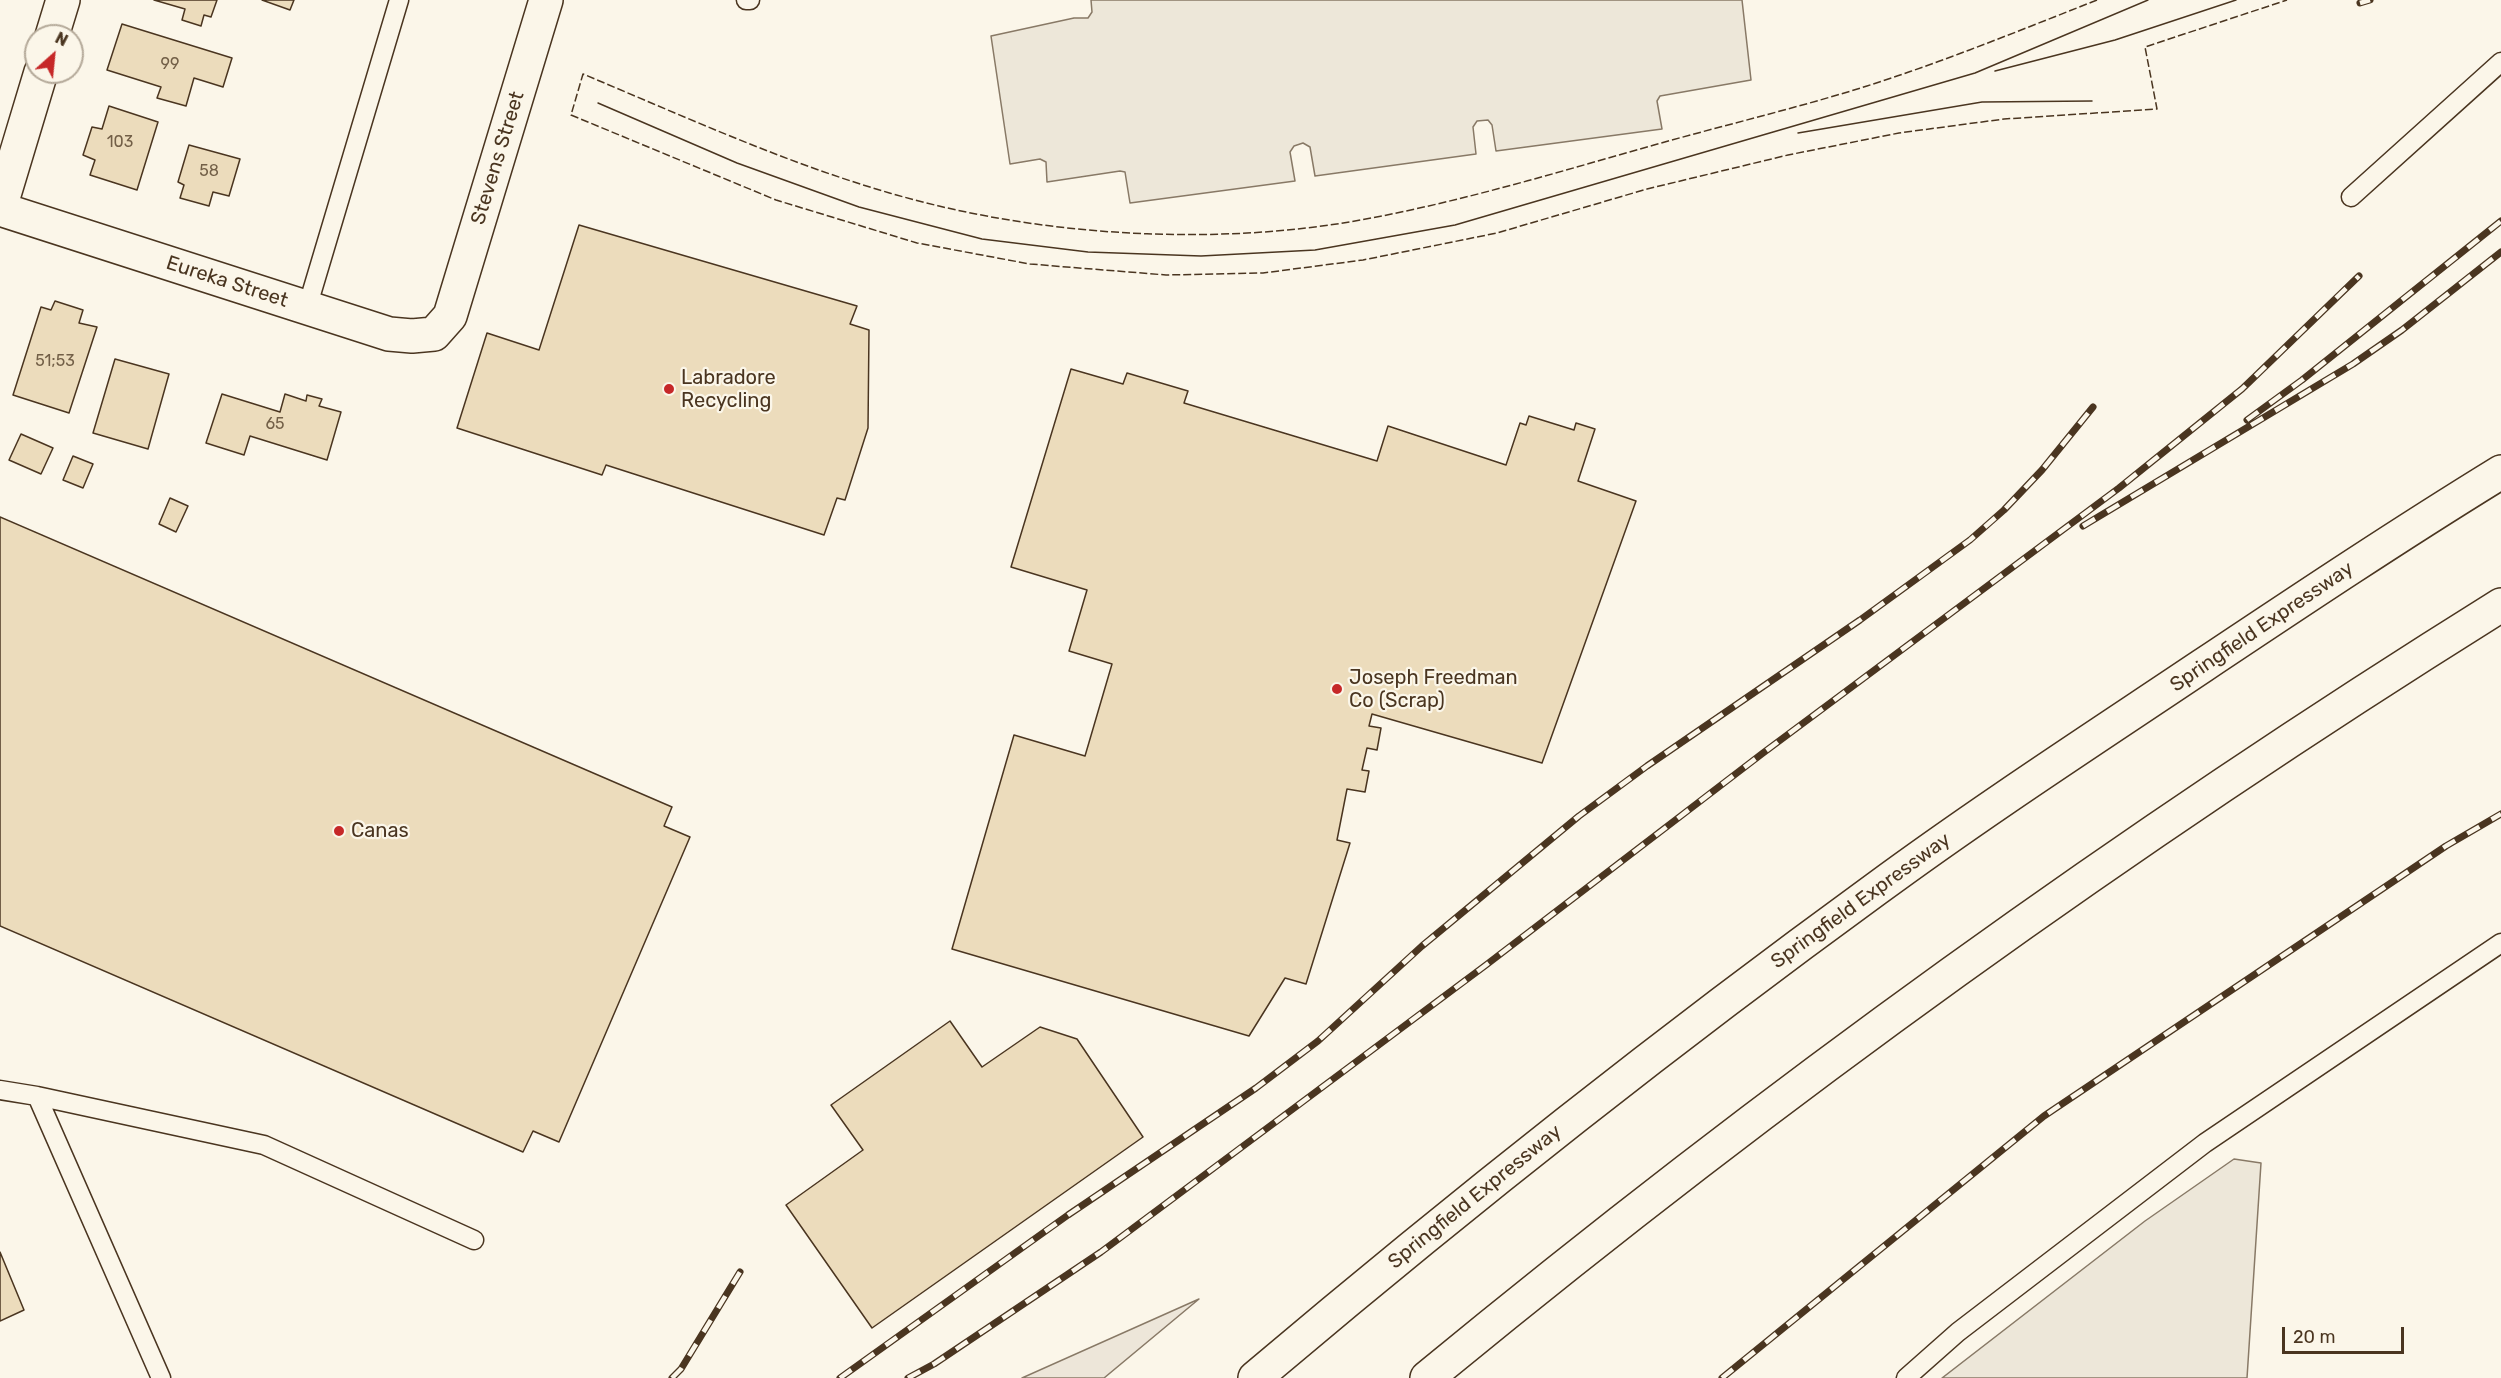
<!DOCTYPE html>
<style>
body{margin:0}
#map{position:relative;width:2501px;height:1378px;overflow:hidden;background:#fbf6e9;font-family:Rubik,sans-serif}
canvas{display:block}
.north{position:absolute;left:24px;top:24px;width:60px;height:60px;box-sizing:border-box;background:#fbf6e9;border:2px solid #b4a999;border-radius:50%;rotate:27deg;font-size:16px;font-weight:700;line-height:24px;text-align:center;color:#4a3520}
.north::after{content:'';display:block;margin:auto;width:21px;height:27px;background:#c62828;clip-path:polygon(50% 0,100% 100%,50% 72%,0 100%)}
.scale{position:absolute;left:2282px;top:1327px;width:122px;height:27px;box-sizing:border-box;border:3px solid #4a3520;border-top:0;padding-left:8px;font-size:18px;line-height:21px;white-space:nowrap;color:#4a3520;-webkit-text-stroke:4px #fbf6e9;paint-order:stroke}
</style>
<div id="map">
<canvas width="2501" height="1378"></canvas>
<div class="north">N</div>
<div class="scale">20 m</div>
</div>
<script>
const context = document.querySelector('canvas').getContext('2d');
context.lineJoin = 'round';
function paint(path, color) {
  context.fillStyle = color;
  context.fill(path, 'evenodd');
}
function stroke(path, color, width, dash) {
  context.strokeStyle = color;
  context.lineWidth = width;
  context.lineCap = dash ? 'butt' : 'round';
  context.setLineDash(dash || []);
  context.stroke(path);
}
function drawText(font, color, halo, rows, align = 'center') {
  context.font = font + ' Rubik,sans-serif';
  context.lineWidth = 4.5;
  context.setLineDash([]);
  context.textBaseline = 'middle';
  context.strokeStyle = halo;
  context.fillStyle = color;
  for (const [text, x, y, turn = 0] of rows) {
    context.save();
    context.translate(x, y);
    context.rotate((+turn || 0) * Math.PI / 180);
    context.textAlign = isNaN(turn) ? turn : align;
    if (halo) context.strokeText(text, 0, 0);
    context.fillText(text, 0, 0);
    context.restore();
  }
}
const green = new Path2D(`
 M1199,1299L1104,1378H1022Z`);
const parking = new Path2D(`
 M1091,0H1742L1751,80L1660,96L1657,101L1662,129L1496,151L1492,125L1488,120L1477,121L1473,127L1476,154L1315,176L1310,147L1303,143L1294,146L1290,152L1295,181L1130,203L1125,172L1120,171L1047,182L1046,162L1040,159L1010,164L991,36L1074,18H1088L1092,12Z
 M2234,1159L2261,1163L2247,1378H1942L2145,1221Z`);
const building = new Path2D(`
 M154,0H217L211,17L204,15L201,26L182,20L185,9Z
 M262,0H294L290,10Z
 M122,24L232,58L223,87L194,78L186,106L157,98L161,87L107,70Z
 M109,106L158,122L137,190L90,175L95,160L83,155L92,127L102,129Z
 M189,145L240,159L229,196L213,192L209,206L180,198L184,185L178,182Z
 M579,225L857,306L850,324L869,330L868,428L845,500L837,498L824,535L606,465L602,475L457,428L487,333L539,350Z
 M55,301L83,310L79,323L97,327L69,413L13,395L41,307L51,310Z
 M115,359L169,374L148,449L93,433Z
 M1071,369L1123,384L1127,373L1188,391L1184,403L1377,461L1388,426L1506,465L1520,423L1526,425L1529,416L1574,430L1576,423L1595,429L1578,481L1636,501L1542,763L1372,714L1369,726L1381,728L1377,750L1367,748L1362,770L1369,771L1365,792L1347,789L1337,840L1350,843L1306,984L1285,978L1249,1036L952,949L1014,735L1085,756L1112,664L1069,651L1087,590L1011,567Z
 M222,394L280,412L285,394L306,401L307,395L322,399L319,406L341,412L327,460L250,436L244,455L206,443Z
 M21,434L53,448L41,474L9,460Z
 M73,456L93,464L83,488L63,480Z
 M170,498L188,506L176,532L159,524Z
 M0,517L672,807L664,826L690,837L559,1142L533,1131L523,1152L0,926Z
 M950,1021L982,1067L1040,1027L1077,1039L1143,1137L872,1328L786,1205L863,1150L831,1105Z
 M0,1252L24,1310L0,1321Z`);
const service = new Path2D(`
 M746,0H750
 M2351,197L2501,62
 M307,308L399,0
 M0,1090L37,1096L264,1145L474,1240
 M37,1096L161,1378
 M1906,1378L1958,1332L2205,1143L2501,943`);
const minor = new Path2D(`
 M52,36L63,0
 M0,208L41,72
 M0,209L389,334L412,336L434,334L450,316L546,0`);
const motorway = new Path2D(`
 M1255,1378C1456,1208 1663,1044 1876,889C1982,811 2093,739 2202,666C2301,600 2400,534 2501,472
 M1427,1378C1768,1097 2126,839 2501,605`);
const tram = new Path2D(`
 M1995,71L2115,40L2236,0
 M598,103L737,163L859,207L982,239L1088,252L1201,256L1315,250L1455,225L1975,73L2148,0
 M1798,133L1982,102L2092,101`);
const rail = new Path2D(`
 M2360,3L2370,0
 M2247,420L2302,380L2501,221
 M2083,526L2353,364L2402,330L2501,252
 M672,1378L681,1369L740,1272
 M840,1378L1068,1215L1256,1088L1318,1041L1422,946L1579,816L1647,766L1860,620L1970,540L2004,510L2042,470L2093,407
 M908,1378L934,1364L1101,1252L1486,965L1763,753L2119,488L2242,389L2359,276
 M1722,1378L2044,1116L2446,846L2501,814`);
const fence = new Path2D(`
 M2097,0C2021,30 1945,61 1867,86C1797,108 1725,125 1654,145C1555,173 1457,203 1355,221C1223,244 1069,237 939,206C816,177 700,123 583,74L571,115L776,200L917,243L1030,264L1166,275L1263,273L1363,260L1497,233L1647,189L1788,155L1899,133L2004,119L2157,109L2145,47L2287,0`);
const markers = [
 [669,389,6,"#c62828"],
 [1337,689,6,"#c62828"],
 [339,831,6,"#c62828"]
];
const numberNames = [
 ["99",170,64],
 ["103",120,142],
 ["58",209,171],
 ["51;53",55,361],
 ["65",275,424]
];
const streetNames = [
 ["Stevens Street",498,158,-73],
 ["Eureka Street",227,282,18],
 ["Springfield Expressway",2262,627,-34],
 ["Springfield Expressway",1861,901,-36],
 ["Springfield Expressway",1475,1197,-39]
];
const poiNames = [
 ["Labradore",681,378],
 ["Recycling",681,401],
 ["Joseph Freedman",1349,678],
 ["Co (Scrap)",1349,701],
 ["Canas",351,831]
];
paint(green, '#ede6d9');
stroke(green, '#887966', 1.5);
paint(parking, '#ede7d9');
stroke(parking, '#887966', 1.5);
paint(building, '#ecdcbc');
stroke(building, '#4a3520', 1.5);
stroke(service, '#4a3520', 21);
stroke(minor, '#4a3520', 36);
stroke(motorway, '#4a3520', 36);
stroke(service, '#fbf6e9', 18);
stroke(minor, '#fbf6e9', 33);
stroke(motorway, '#fbf6e9', 33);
stroke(tram, '#4a3520', 1.5);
stroke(rail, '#4a3520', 7);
stroke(rail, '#fbf6e9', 4.5, [14]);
stroke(fence, '#4a3520', 1.5, [8, 3]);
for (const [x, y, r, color] of markers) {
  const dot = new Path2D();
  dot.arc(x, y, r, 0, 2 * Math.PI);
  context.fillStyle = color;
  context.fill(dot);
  stroke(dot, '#fbf6e9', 2);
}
drawText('16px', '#725f47', null, numberNames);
drawText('20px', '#4a3520', '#fbf6e9', streetNames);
drawText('20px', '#4a3520', '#fbf6e9', poiNames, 'left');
</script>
